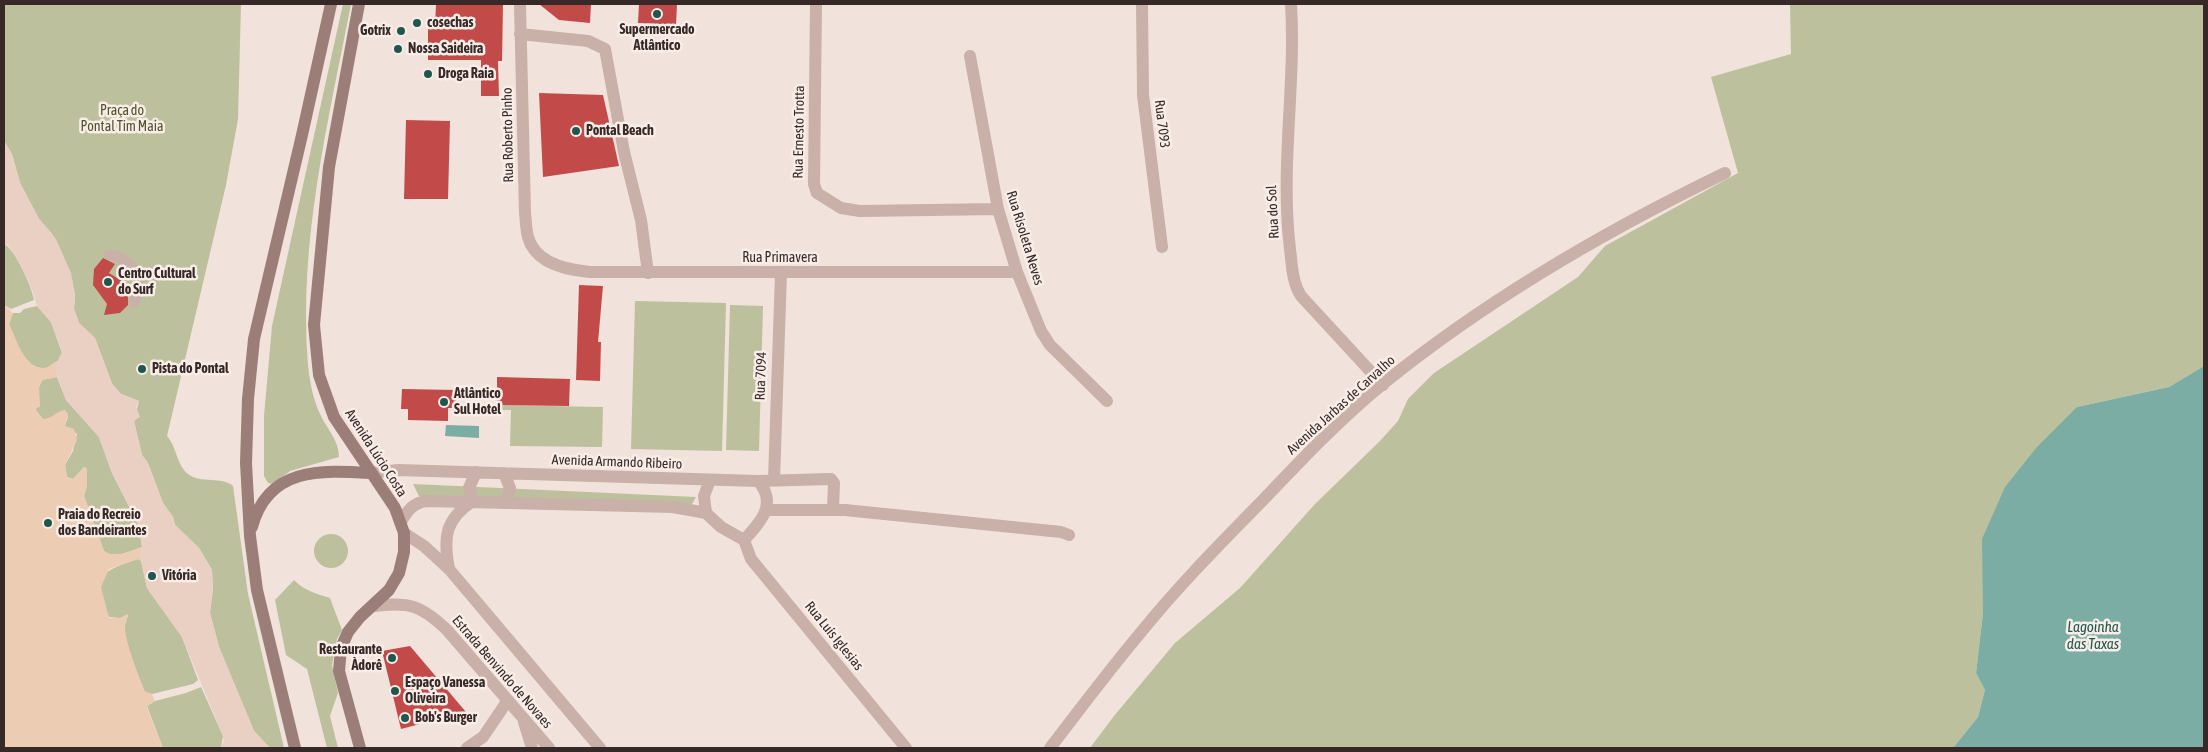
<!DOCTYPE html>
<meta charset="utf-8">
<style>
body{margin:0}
#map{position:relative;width:2208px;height:752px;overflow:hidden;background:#f1e2dc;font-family:"Asap Condensed",sans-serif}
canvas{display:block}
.frame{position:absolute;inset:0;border:5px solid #362928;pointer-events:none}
</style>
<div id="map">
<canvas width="2208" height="752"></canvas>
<div class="frame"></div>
</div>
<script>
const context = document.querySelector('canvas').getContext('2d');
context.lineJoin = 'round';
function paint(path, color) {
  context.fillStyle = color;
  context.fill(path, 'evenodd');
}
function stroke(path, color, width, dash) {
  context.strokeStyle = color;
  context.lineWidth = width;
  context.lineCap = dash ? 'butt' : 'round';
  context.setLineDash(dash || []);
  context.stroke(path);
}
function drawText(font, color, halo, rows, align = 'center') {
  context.font = font + ' "Asap Condensed",sans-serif';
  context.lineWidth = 5;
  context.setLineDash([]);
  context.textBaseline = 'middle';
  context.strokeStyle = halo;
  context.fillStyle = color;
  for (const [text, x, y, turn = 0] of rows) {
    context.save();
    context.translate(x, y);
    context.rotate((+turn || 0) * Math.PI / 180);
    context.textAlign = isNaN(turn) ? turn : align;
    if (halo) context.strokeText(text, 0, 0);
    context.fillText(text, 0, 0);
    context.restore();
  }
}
const green = new Path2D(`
 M4,4H241L238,119L226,185L167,436C177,447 176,464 188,474C201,484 222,476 233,486L248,594L284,748H270L254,731L219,647L210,613L213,589L212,570L199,548L175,525L173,517L163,503L148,463L142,455L134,421L139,401L121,394L112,384L95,338L79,323L74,309L75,294L52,234L39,219L20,183L12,154L4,141Z
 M343,4H351C328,123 298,243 308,365C310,383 313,400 321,416C328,430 339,441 339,457L290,471L274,484L268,483L264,476V416L272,326Z
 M1790,4H2204V366L2169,387L2077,407L1983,613L1976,673L1985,690L1978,717L1953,748H1090L1114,716L1175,643L1240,588L1315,504L1379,442L1398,421L1408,399L1434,373L1578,277L1605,246L1738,173L1711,77L1791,54Z
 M4,244C15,249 32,287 34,300L11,309L4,305Z
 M635,301L726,303L722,451L631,449Z
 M730,305L763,306L759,451L726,450Z
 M37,306L51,322L62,353L58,361C52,363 50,368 44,368C24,369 16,339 9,324L13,313H20L24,309Z
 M57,377L66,400L99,437L112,473L139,526L142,547C131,551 114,559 104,551L84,496L87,484V469L84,467L73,479L67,477L65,465L73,451L77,434L65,426L68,417L60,413L48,419H43L35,409L40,406L38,390L42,380Z
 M497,405L603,407L602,447L510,446L511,410H497Z
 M413,484L696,497L691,506L419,496Z
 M314 551a17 17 0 1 1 34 0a17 17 0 1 1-34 0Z
 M138,559L141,561L147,588L182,637L198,680L193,684L152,694L145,692C140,680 123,639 125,626C125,623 127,619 128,615L120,618L109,617C94,575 99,572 138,559Z
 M294,580C303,590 317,594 330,598L342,630L337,639L332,665L338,693L330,716L338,748H327L307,669L286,655L275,600Z
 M201,687L223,736L221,747L163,748L147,706L155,701L186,693Z`);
const sand = new Path2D(`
 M4,305L13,313L9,324C16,339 24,369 44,368C50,368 52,363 58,361L56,364L57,377L43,380L39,385L40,406L35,409L43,419C52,419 58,410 65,410L68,414L65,426L74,429L77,440L65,465L67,477L73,479L84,467L87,469V487L84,496L104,551C114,559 131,551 142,547L141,561L138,559L109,569L101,587L109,618H120L128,614C128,618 125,622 125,625C123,637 140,680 145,692L152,694L155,701L149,704L147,708L163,748H4Z`);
const plaza = new Path2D(`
 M4,141L12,154L20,183L39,219L56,239L71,273L75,294L74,309L79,323L95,338L112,384L121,394L139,401L136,407L140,417L134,421L142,455L148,463L163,503L173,517L175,525L199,548L212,570L213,589L210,613L219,647L254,731L270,748H220L224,741L223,736L182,637L147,588L141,561L142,547L139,526L112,473L99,437L66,400L56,372V364L62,352L51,322L37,306L33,292L17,258L8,245L4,244Z`);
const water = new Path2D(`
 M2204,366V748H1953L1978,717L1985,690L1976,673L1983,613L1982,539L2005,487L2037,447L2077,407L2169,387Z
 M446,425L479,426V438L445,436Z`);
const building = new Path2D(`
 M436,4H503L502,61H498L499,96H481V60H428V26H435Z
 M539,4H591L590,23L559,20Z
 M639,4H677L676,25L638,23Z
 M539,93L603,95L619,166L543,177Z
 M406,120L450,121L448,199H404Z
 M103,258L115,264L109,273L125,283L128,290V305L120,313L104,315L107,304L93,285L94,269Z
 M579,285L603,286L598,342H601L600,381L576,380Z
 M497,377L570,379L569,406L497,405Z
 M402,389L456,390V408H448V421L408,420V409H401Z
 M410,646L466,712L401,729L382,651Z`);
const pedestrian = new Path2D(`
 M109,255C134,258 146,281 134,303`);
const minor = new Path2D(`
 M520,4L525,213C526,221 526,230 528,237C535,263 567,270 590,272H1017
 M816,4L814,184L817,193L841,208L860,211L998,209
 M1142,4L1143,95L1162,247
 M1291,4C1296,85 1280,167 1290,249C1292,265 1292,282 1301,296L1383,385
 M520,34L588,41L605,49L624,152L641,220L648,273
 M970,56L998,209L1017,272L1041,331L1050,345L1107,401
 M370,473L398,470L758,481L831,479L834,483L833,509
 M504,473L510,488L506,502
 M774,480L781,273
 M766,510H845L1061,532L1069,535
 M706,513L704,496L710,480
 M401,522C407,511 413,503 426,501L673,507L706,513L721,527L744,540
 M404,533L424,546L449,569L600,748
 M744,540L751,559L906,748
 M744,540C761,522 778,503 758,481
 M449,569C443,538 445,519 473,501L469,488L476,472
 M374,606C409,601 422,606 447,630L549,748
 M524,722L532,748
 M467,748L483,737L508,700
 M1050,748C1080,709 1110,669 1142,631C1180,584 1222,542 1264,499C1302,459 1341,418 1384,383C1488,299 1605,231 1725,173`);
const secondary = new Path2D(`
 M359,4L329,167L314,325L319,375L334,417L395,508L404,533V552L399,573L389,590L360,617L348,632L341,648L339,671L360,748
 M252,527C268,467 321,470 370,473
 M295,748L257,590L250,536L246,463L248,399L254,339L302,135L331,4`);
const markers = [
 [657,14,5,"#1f564d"],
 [417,23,5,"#1f564d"],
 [401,31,5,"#1f564d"],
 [398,49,5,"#1f564d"],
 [428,74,5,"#1f564d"],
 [576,131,5,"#1f564d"],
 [108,282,5,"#1f564d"],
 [142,369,5,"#1f564d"],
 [444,402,5,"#1f564d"],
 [48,523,5,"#1f564d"],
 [152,576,5,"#1f564d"],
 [392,658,5,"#1f564d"],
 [395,691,5,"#1f564d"],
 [405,718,5,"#1f564d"]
];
const poiNames = [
 ["cosechas",427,23],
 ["Supermercado",657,30,"center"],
 ["Atlântico",657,46,"center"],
 ["Gotrix",391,31,"right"],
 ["Nossa Saideira",408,49],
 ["Droga Raia",438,74],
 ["Pontal Beach",586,131],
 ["Centro Cultural",118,274],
 ["do Surf",118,290],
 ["Pista do Pontal",152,369],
 ["Atlântico",454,394],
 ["Sul Hotel",454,410],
 ["Praia do Recreio",58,515],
 ["dos Bandeirantes",58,531],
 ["Vitória",162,576],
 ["Restaurante",382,650,"right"],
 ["Àdorê",382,666,"right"],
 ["Espaço Vanessa",405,683],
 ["Oliveira",405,699],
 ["Bob's Burger",415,718]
];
const parkNames = [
 ["Praça do",122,111],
 ["Pontal Tim Maia",122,127]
];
const streetNames = [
 ["Rua 7093",1162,124,83],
 ["Rua Ernesto Trotta",799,132,-89],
 ["Rua Roberto Pinho",508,135,-91],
 ["Rua do Sol",1273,212,-93],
 ["Rua Risoleta Neves",1025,238,73],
 ["Rua Primavera",780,258],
 ["Rua 7094",761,376,-88],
 ["Avenida Jarbas de Carvalho",1341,405,-42],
 ["Avenida Lúcio Costa",376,453,57],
 ["Avenida Armando Ribeiro",617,462,2],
 ["Rua Luís Iglesias",834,636,51],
 ["Estrada Benvindo de Novaes",502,672,49]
];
const waterNames = [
 ["Lagoinha",2093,627],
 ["das Taxas",2093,644]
];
paint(green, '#bcc09c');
paint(sand, '#ecccb3');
paint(plaza, '#e9d0c3');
paint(water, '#7bada4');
paint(building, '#c24b49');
stroke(pedestrian, '#c9b0a8', 10);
stroke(minor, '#c9b0a8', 12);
stroke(secondary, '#9c7e79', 12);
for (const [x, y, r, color] of markers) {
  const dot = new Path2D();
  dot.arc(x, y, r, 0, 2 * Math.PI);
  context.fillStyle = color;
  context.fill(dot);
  stroke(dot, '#f9ede8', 2);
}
drawText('bold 14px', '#362928', '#f9ede8', poiNames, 'left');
drawText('14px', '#4e532c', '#f9ede8', parkNames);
drawText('14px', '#362928', '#f9ede8', streetNames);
drawText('italic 15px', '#1f564d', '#f9ede8', waterNames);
</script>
